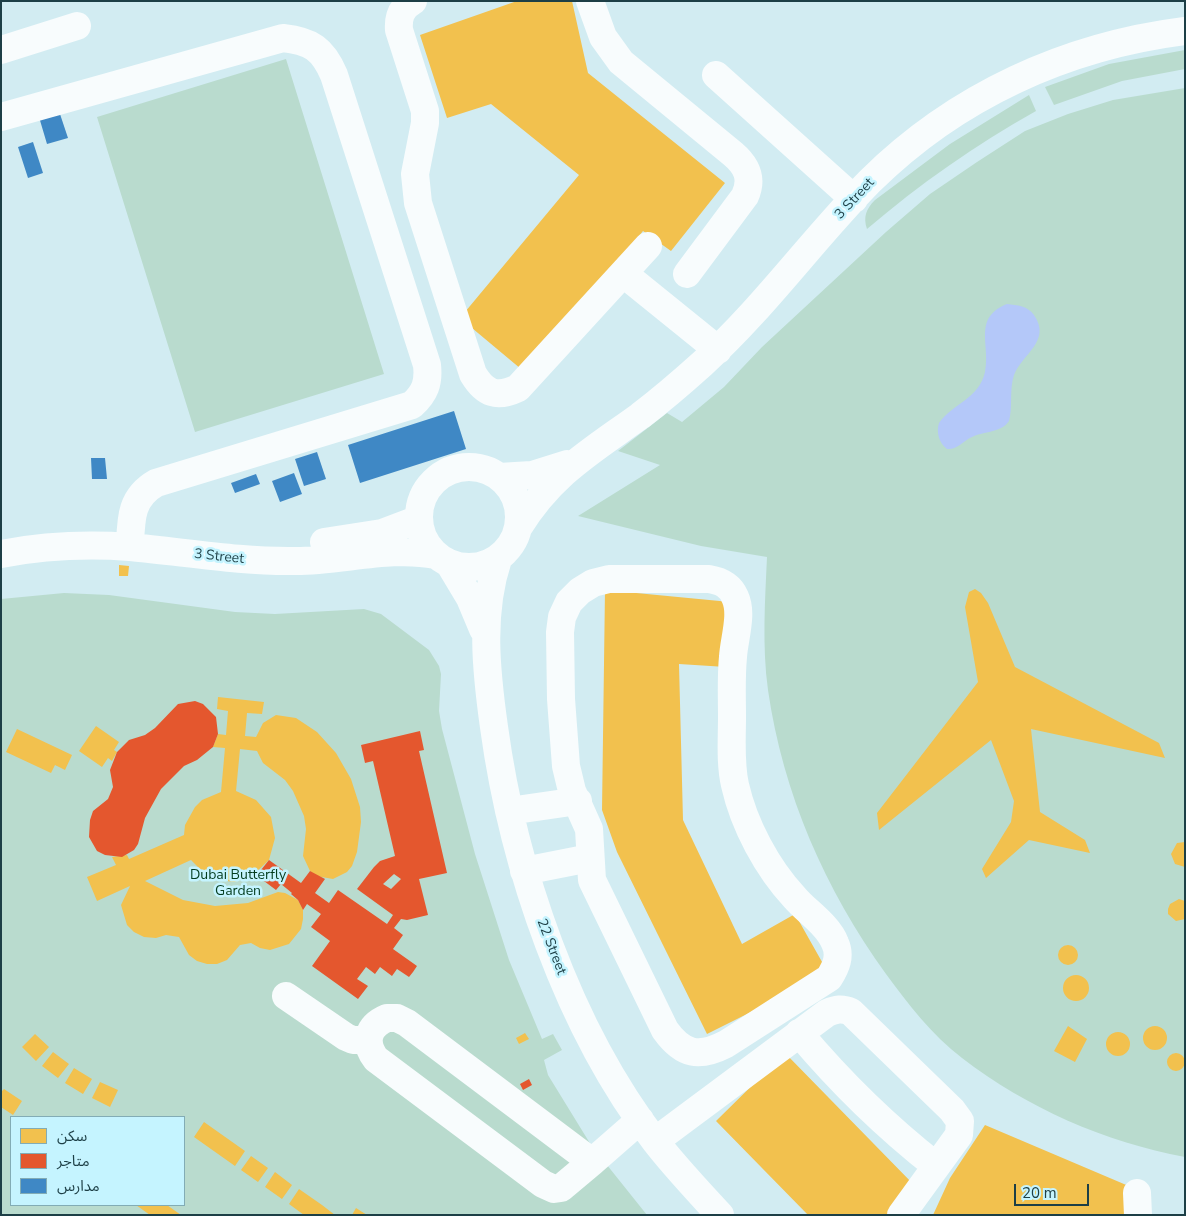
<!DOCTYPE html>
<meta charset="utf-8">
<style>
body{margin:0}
#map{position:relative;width:1186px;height:1216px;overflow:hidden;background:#d2ecf2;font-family:"Nunito Sans","Noto Sans Arabic",sans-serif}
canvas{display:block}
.frame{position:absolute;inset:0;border:2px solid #1d3f46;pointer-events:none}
.legend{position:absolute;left:10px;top:1116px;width:175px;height:90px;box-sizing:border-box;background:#c5f4ff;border:1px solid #82acb5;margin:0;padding:6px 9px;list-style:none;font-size:15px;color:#1d3f46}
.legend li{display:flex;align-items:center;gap:10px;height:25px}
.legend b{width:25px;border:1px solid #82acb5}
.scale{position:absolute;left:1014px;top:1184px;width:75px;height:22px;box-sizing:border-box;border:2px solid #1d3f46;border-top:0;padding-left:6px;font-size:15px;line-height:18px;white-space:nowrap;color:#1d3f46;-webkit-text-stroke:4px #c5f4ff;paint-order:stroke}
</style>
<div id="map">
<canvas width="1186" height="1216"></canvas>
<div class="frame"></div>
<ul class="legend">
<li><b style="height:14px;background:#f2c14e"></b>سكن</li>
<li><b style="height:14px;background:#e4572e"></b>متاجر</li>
<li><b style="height:14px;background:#3f88c5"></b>مدارس</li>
</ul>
<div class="scale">20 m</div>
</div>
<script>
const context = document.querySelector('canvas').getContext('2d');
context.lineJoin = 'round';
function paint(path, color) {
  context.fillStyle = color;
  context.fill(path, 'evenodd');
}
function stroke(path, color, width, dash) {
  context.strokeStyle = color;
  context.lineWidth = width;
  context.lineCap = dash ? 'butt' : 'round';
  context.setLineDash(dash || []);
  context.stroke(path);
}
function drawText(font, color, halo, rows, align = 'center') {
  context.font = font + ' "Nunito Sans",sans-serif';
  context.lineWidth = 5;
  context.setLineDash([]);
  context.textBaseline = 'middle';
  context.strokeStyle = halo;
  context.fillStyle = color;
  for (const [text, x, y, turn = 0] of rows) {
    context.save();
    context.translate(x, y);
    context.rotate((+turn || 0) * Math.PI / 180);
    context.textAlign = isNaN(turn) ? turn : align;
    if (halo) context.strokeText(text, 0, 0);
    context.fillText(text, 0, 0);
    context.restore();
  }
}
const green = new Path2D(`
 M1185,50V69L1122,81L1054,105L1045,87L1109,64Z
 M286,59L384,374L195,432L97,117Z
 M1185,88V1157C1105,1142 1027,1108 962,1058C932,1035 908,1004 886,974C825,889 783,794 768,690C762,646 765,601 767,557L701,546L578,516L660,465L618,451L667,413L682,422L724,387L762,347L886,232L930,194L977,162L1025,131L1068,114L1113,100Z
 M1029,95L1036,111C975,145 920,184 867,229C863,217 866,209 875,200L950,144Z
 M64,593L109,595L235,612L275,614L364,609L381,614L429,650L439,666L441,674L439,711L442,729L475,854L509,960L542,1039L553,1034L562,1050L544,1060L548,1075L591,1145L647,1215H1V599ZM11,1117H184V1205H11Z`);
const water = new Path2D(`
 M1007,304C1017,305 1028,306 1034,315C1052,341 1022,354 1014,375C1009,390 1013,407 1009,421C1001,433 984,431 972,437C963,441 957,450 947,449C939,443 936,432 939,423C953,403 979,399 985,372C991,345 972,318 1007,304Z`);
const homes = new Path2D(`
 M517,1H572L588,73L725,183L671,251L643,231L527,374L460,318L579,175L491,104L447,118L420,35Z
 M119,565L129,566L128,576H119Z
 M975,589L981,593L988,603L1015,667L1159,743L1165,758L1031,729L1040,812L1085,840L1090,853L1029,840L986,878L982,869L1011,822L1014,801L991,740L879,830L877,813L978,682L965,607L969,592Z
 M605,590L730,602L726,667L679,664L683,820L742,944L795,914L826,969L773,1001L707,1034L617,852L602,810Z
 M218,697L264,702L262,714L247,713L245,736L256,737L263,723L276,715L296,718L317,732L336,753L351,779L360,807L361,822L357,852L352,866L347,872L333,879L316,876L310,871L303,856L306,829L304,816L293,791L285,780L263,763L257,751L240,749L236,791L256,800L271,817L275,838L269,860L253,875L234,882L214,879L205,874L191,860L145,881L183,900L215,906L248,903L278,892L285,893L298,900L303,910V919L301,929L289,944L270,950L260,948L251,943L240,945L227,960L217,964H207L197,961L189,955L179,937L166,935L156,938L144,937L134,932L127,925L121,905L130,886L97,901L87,877L116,865L112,857L127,855L129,859L184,835L185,825L195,807L202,800L221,792L225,748L213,747L218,734L226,735L228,711L217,709Z
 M96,726L119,742L114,750L117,752L112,761L108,758L102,767L79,751Z
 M17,729L72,755L65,770L55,765L51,773L6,752Z
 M1185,842V867L1175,864L1171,854L1177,843Z
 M1179,899L1185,901V919L1176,921L1168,914V909L1170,904Z
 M1058 955a10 10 0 1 1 20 0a10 10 0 1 1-20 0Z
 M1063 988a13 13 0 1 1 26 0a13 13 0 1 1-26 0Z
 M1068,1026L1087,1039L1075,1062L1054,1051Z
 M1143 1038a12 12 0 1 1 24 0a12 12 0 1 1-24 0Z
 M1106 1044a12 12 0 1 1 24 0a12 12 0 1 1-24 0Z
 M525,1033L529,1039L519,1044L516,1038Z
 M35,1034L49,1047L36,1061L22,1047Z
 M53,1052L69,1064L58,1078L42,1066Z
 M785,1053L916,1187L888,1215H808L716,1121Z
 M1167 1062a9 9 0 1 1 18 0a9 9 0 1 1-18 0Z
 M74,1068L92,1079L83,1094L65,1083Z
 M100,1082L118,1090L110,1107L92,1098Z
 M4,1089L22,1101L13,1115L1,1107V1092Z
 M204,1122L245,1151L235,1166L194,1137Z
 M985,1125L1131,1187L1124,1215H933L950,1178Z
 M251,1156L268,1168L258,1182L241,1170Z
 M275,1172L292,1185L282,1199L265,1187Z
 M299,1189L322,1205L335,1215H304L289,1204Z
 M136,1205H167L181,1215H150Z
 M356,1208L367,1215H352Z`);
const shops = new Path2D(`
 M195,701L203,704L216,717L218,734L213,747L197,760L184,766L161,789L145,818L138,844L134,850L122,857L105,855L97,851L89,837L90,820L93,811L108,799L113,787L110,770L117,752L129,740L145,735L155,728L178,704Z
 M420,731L424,750L419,751L447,873L419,879L428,915L407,920L401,919L394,928L403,935L393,949L417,966L413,972L409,977L397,969L392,976L380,967L375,974L366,967L357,979L368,986L358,999L312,966L330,941L311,927L321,914L307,904L303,910L298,900L291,894L292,893L281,884L276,890L264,881L268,875L261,870L269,860L301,883L310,871L325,879L315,893L329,903L338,890L387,924L393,915L357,889L374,867L380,861L395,856L373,761L365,763L361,745ZM394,874L401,879L391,889L383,884Z
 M529,1079L532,1085L523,1090L520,1084Z`);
const schools = new Path2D(`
 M59,111L68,138L47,144L39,117Z
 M33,142L43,173L28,178L18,147Z
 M454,411L466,449L360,483L348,445Z
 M317,452L326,479L304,486L295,459Z
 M91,458H105L107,479H92Z
 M294,473L302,494L280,502L272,481Z
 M256,474L260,484L235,493L231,483Z`);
const minor = new Path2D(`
 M413,1C401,8 398,17 399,30L425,111V123L415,174L418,203L473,374C485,394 497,398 518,388L648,246
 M590,1L603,37L621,62L733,154C747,166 753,178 745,196L687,274
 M1,50L77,26
 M716,75L854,199
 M1,117L283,38C311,41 323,49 334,75L427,365C429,383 425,393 412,405L156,483C130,498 131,520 130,547
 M624,274L718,350
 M419 517a50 50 0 1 1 100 0a50 50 0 1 1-100 0Z
 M499,477L532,475L567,464
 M518,528C551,474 590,452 640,416C661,400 682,382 702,364C764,308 812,240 870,181C956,96 1066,46 1185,31
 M324,542L382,533L419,519
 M1,554C43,546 88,544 130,547C185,552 241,562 296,561C342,561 391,546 436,555
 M498,559C480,613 486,670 494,727C513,867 568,1028 655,1141C675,1167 698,1191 720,1215
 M449,563L470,598L483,629
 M609,579H709C721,581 730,585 735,597C743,614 734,639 733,657C731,677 732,697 732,717C732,740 730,763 735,785C744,825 767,868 795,898C807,912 828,925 835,943C841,956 836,967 829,978L726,1044C699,1058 683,1055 665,1030L592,880L589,829L572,791L566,766L561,699L560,632L562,617L569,602L580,591L593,583Z
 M509,811L578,801
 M524,871L590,858
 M286,996L346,1037L353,1040H368
 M387,1018H397L407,1023L592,1162L561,1188L554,1189L543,1184L376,1059C363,1042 368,1026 387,1018Z
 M799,1033C841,1083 885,1126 936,1166
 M655,1141L827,1013C836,1009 842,1008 851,1012L952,1110L960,1121L959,1135L901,1215
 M592,1162L640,1120
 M1137,1193L1138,1215`);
const streetNames = [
 ["3 Street",855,199,-47],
 ["3 Street",219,557,6],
 ["22 Street",551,947,69]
];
const parkNames = [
 ["Dubai Butterfly",238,876],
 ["Garden",238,892]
];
paint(green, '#b9dbce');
paint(water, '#b4c8f9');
paint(homes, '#f2c14e');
paint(shops, '#e4572e');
paint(schools, '#3f88c5');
stroke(minor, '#f8fcfd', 28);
drawText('14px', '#1d3f46', '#c5f4ff', streetNames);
drawText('14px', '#043d1f', '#c5f4ff', parkNames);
</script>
